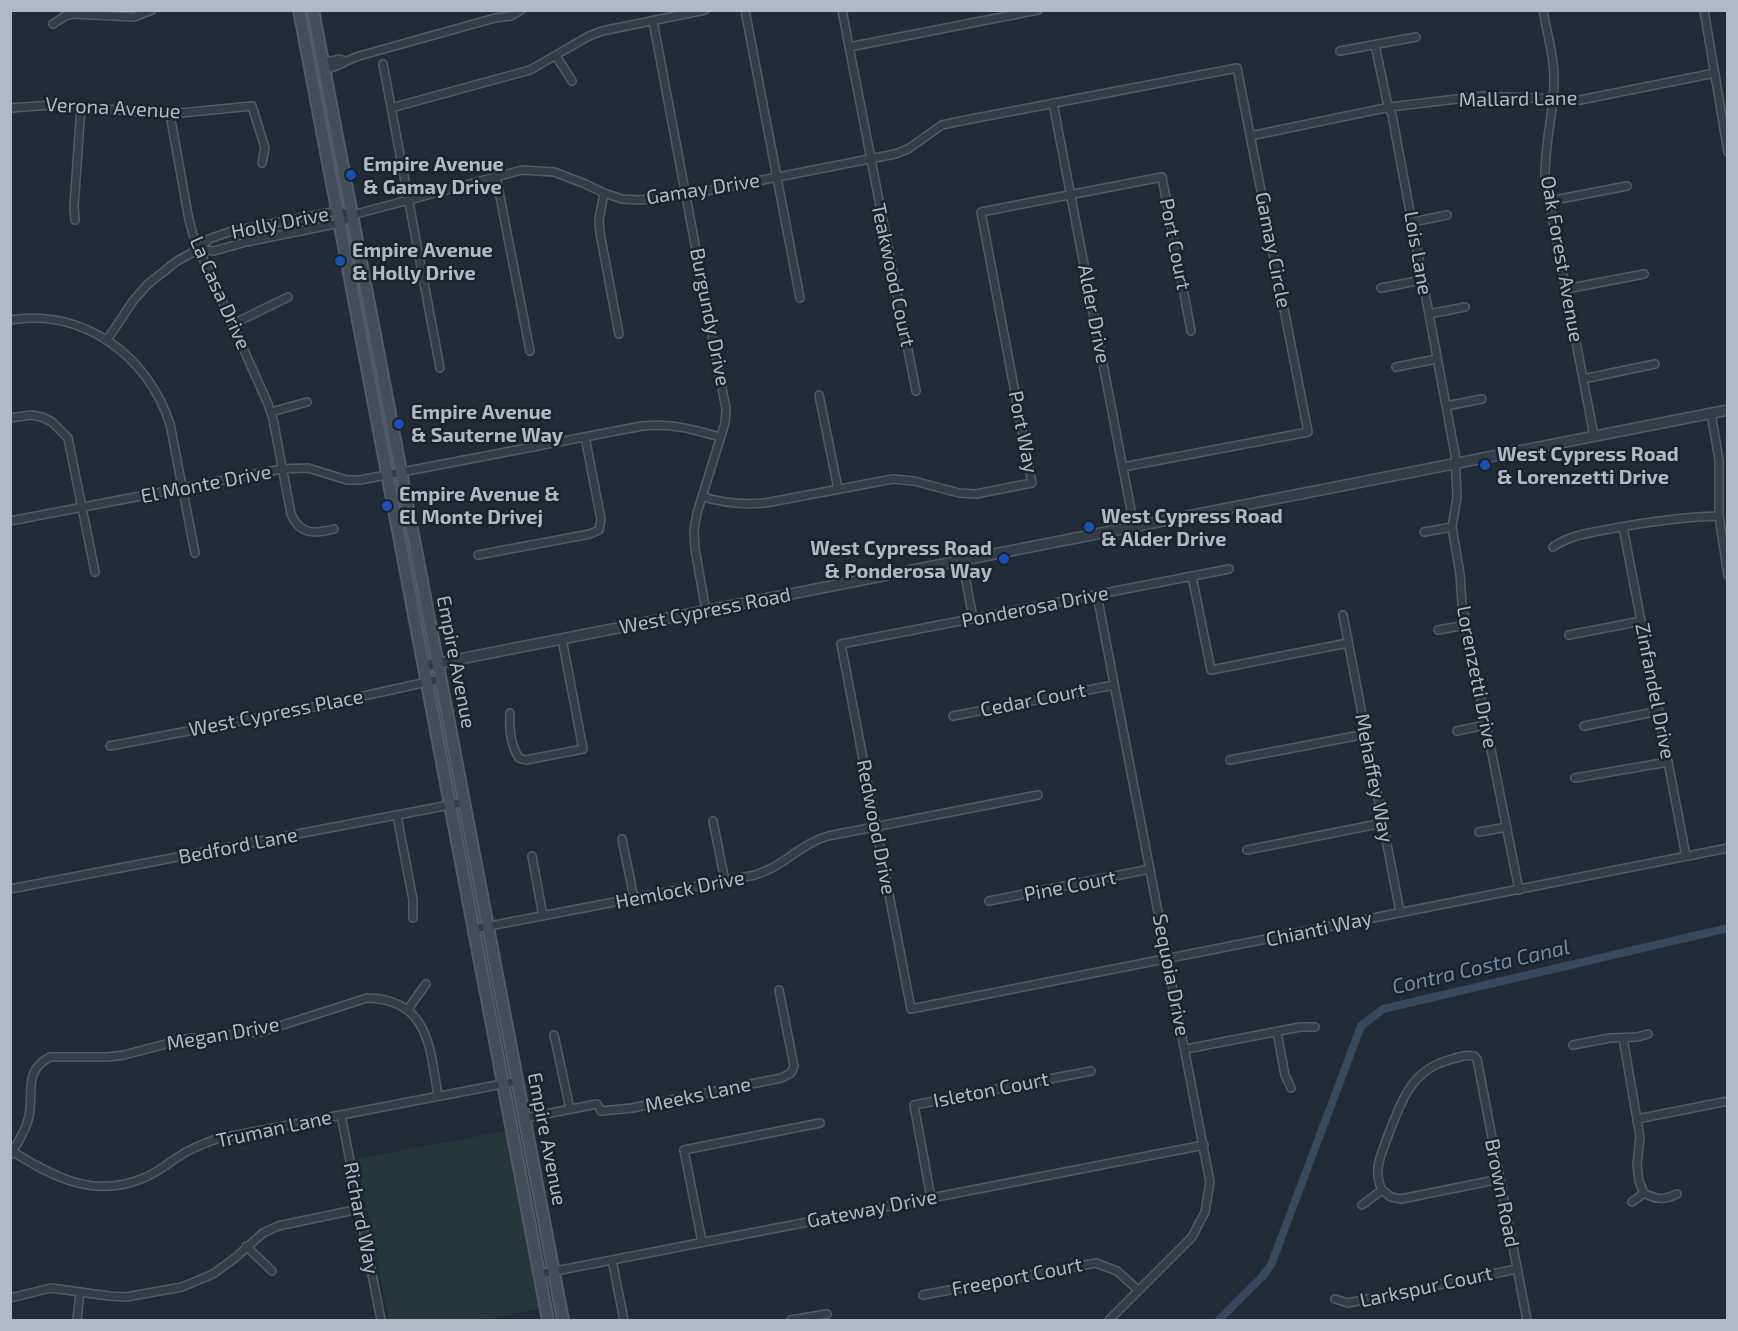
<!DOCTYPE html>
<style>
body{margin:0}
#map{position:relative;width:1738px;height:1331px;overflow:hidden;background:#222c38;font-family:"Exo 2",sans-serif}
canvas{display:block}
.frame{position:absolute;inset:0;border:12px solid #b0b9c5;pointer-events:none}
</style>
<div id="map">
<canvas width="1738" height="1331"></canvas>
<div class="frame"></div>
</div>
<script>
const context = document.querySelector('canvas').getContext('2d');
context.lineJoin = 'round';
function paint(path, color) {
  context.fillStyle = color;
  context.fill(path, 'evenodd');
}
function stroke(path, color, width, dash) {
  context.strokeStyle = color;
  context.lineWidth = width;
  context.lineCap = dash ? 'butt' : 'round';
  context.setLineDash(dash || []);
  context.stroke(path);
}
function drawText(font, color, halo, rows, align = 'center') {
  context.font = font + ' "Exo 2",sans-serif';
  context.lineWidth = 5;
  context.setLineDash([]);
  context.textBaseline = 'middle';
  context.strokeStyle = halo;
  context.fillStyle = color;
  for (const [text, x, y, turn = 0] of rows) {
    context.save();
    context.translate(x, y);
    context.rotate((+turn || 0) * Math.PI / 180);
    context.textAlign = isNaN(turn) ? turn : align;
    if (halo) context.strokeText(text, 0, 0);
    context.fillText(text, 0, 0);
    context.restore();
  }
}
const green = new Path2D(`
 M505,1131L539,1309L480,1320H389L357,1159Z`);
const canal = new Path2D(`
 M1219,1320L1262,1277L1271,1265L1361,1026L1383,1009L1728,928`);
const minor = new Path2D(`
 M745,10L800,298
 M842,10L916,391
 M1543,10C1547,34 1555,59 1554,84C1553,116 1544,148 1545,180L1594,436
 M1704,10L1728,152
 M653,21L726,409L725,423L697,513L694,530L695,549L706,611
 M53,24L65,16L73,14L134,17L152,10
 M1375,45L1387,102L1392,115L1455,454L1457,497L1452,527L1460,574L1462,604L1519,890
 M849,47L1038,10
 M1340,51L1416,37
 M556,56L572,81
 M323,63L339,59L346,61
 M383,64L440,368
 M324,70C337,67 347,60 359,56L495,18L511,16L521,10
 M1053,103L1134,526
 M10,108L52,105L170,114L252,106L265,148L262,163
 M391,108L530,70L589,36L602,31L705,10
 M170,114L189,220L194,238L268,404L273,419L291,514C300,535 315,534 334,529
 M1250,136L1390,107L1482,96L1580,100L1715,73
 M496,176L530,351
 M604,193L599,220L600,233L619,334
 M1549,201L1627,186
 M75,220L74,206L81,107
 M1413,222L1447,215
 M199,249L214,251L246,242L340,223L352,215L522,170L554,172L583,183L604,193L622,199L639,200L686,195L895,154L908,149L942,125L961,121L1237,68L1308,432L1123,467
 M1381,288L1422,280
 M1566,289L1644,274
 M1429,314L1465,307
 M10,320C84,308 148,356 170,424L195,553
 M233,324L288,297
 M107,340L133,301L148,284L177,261L199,249L209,239L229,232L337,211L352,215
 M1396,367L1437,359
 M1583,379L1655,364
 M819,395L838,489
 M1446,406L1482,399
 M271,412L307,402
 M1711,413L1719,460V516L1728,575
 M10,418L31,415L42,417L52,422L68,438L95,572
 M703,497C724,503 743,505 765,503L893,479L914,481L959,493L976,494L1032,483L981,212L1162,177L1191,331
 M10,521L282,469L308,468L347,480H360L642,426C671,423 692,429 720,437
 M1623,527L1686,856
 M1424,532L1452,527
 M1553,547C1570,535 1589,533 1610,529C1646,522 1682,517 1719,516
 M478,555L590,534L599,530L601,519L585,437
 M962,560L973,618
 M1229,569L841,644L911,1009L1728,848
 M1192,576L1211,670L1348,643
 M1097,595L1210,1182L1205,1212L1192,1237L1109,1320
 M1343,615L1400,912
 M1438,630L1466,625
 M1569,635L1641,621
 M510,713C509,729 510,744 519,758L526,760L583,749L562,639
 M953,716L1114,685
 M1584,726L1659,711
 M1457,731L1485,725
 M110,746L313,707L441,679
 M1230,760L1366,734
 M1575,778L1668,762
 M397,816L413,900V918
 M713,821L725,881
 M1479,832L1507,827
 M622,839L634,898
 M1247,850L1383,823
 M532,856L543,916
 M10,889L465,802
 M989,901L1150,869
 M474,929L755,875C783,867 800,844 828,836L1038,795
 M408,1009L426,984
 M1277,1032L1285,1075L1291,1088
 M554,1035L570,1109
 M1623,1038L1640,1137L1637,1165L1639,1181L1644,1193C1657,1200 1664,1200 1677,1194
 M1573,1045L1610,1038L1637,1037L1648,1034
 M1186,1049L1300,1027H1315
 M341,1115L381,1320
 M525,1118L597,1104L601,1111L632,1108L781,1078L791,1073L794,1066L779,990
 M1637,1119L1728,1101
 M10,1150C53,1177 95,1200 146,1177C160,1171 172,1160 186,1152C195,1147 206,1143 216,1139L518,1081
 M10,1155C18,1143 26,1130 29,1116C34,1092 23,1071 50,1057H108L124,1055L185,1039L261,1032L367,998C429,999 430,1048 438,1096
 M1500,1179L1401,1199L1391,1197L1382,1190C1372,1170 1382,1153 1389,1133C1403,1098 1412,1069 1452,1059C1460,1057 1466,1054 1474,1056L1477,1059L1527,1320
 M931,1198L914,1105L1091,1071
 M1632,1202L1644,1193
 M1362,1205L1382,1190
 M702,1242L684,1150L820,1123
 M246,1246L272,1271
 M612,1260L624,1320
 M540,1274L1204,1145
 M923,1295L1096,1263L1117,1271L1138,1290
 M10,1298L51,1288L109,1296L126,1297L182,1287L213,1274L235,1258L263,1233L278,1226L359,1209
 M1335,1299L1348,1303L1517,1269
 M77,1320L80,1292
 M791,1320L827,1314`);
const tertiary = new Path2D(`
 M424,666L1728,410`);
const secondary = new Path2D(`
 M299,10L548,1320
 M313,10L563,1320`);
const markers = [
 [351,175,6,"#1a4fb4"],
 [340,261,6,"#1a4fb4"],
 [399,424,6,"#1a4fb4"],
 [1485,465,6,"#1a4fb4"],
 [387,506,6,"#1a4fb4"],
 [1089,527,6,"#1a4fb4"],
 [1004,559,6,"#1a4fb4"]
];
const streetNames = [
 ["Mallard Lane",1518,99,-1],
 ["Verona Avenue",113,108,3],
 ["Gamay Drive",703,189,-9],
 ["Holly Drive",280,223,-11],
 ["Port Court",1175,244,79],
 ["Gamay Circle",1273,250,79],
 ["Lois Lane",1418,253,80],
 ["Oak Forest Avenue",1562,259,80],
 ["Teakwood Court",893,275,78],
 ["La Casa Drive",220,293,66],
 ["Alder Drive",1094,314,79],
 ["Burgundy Drive",710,317,79],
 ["Port Way",1023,432,79],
 ["El Monte Drive",206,484,-11],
 ["Ponderosa Drive",1035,607,-11],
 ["West Cypress Road",705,611,-11],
 ["Empire Avenue",456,662,79],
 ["Lorenzetti Drive",1477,677,79],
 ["Zinfandel Drive",1655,691,79],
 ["Cedar Court",1033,700,-11],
 ["West Cypress Place",276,713,-11],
 ["Mehaffey Way",1374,778,79],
 ["Redwood Drive",876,827,79],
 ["Bedford Lane",238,846,-11],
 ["Pine Court",1070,886,-11],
 ["Hemlock Drive",680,890,-11],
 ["Chianti Way",1319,929,-12],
 ["Sequoia Drive",1171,975,79],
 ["Megan Drive",223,1034,-10],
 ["Isleton Court",991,1090,-11],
 ["Meeks Lane",698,1095,-12],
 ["Truman Lane",274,1129,-12],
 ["Empire Avenue",547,1139,79],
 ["Brown Road",1502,1193,79],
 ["Gateway Drive",872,1209,-11],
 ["Richard Way",361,1218,79],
 ["Freeport Court",1017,1277,-11],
 ["Larkspur Court",1426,1287,-12]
];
const poiNames = [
 ["Empire Avenue",363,164],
 ["& Gamay Drive",363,187],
 ["Empire Avenue",352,250],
 ["& Holly Drive",352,273],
 ["Empire Avenue",411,412],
 ["& Sauterne Way",411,435],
 ["West Cypress Road",1497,454],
 ["& Lorenzetti Drive",1497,477],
 ["Empire Avenue &",399,494],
 ["El Monte Drivej",399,517],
 ["West Cypress Road",1101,516],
 ["& Alder Drive",1101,539],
 ["West Cypress Road",992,548,"right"],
 ["& Ponderosa Way",992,571,"right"]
];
const waterNames = [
 ["Contra Costa Canal",1481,967,-13]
];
paint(green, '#243839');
stroke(canal, '#36495f', 8);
stroke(minor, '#535c66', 10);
stroke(tertiary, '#535c66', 12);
stroke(secondary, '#535c66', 14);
stroke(minor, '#353e48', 7);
stroke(tertiary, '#353e48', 9);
stroke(secondary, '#434e5b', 10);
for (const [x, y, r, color] of markers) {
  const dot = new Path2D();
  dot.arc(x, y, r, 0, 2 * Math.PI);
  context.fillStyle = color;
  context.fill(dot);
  stroke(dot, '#1b232d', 2);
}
drawText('20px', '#b0b9c5', '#1b232d', streetNames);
drawText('bold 20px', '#b0b9c5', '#1b232d', poiNames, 'left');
drawText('italic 21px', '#718ca8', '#1b232d', waterNames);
</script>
